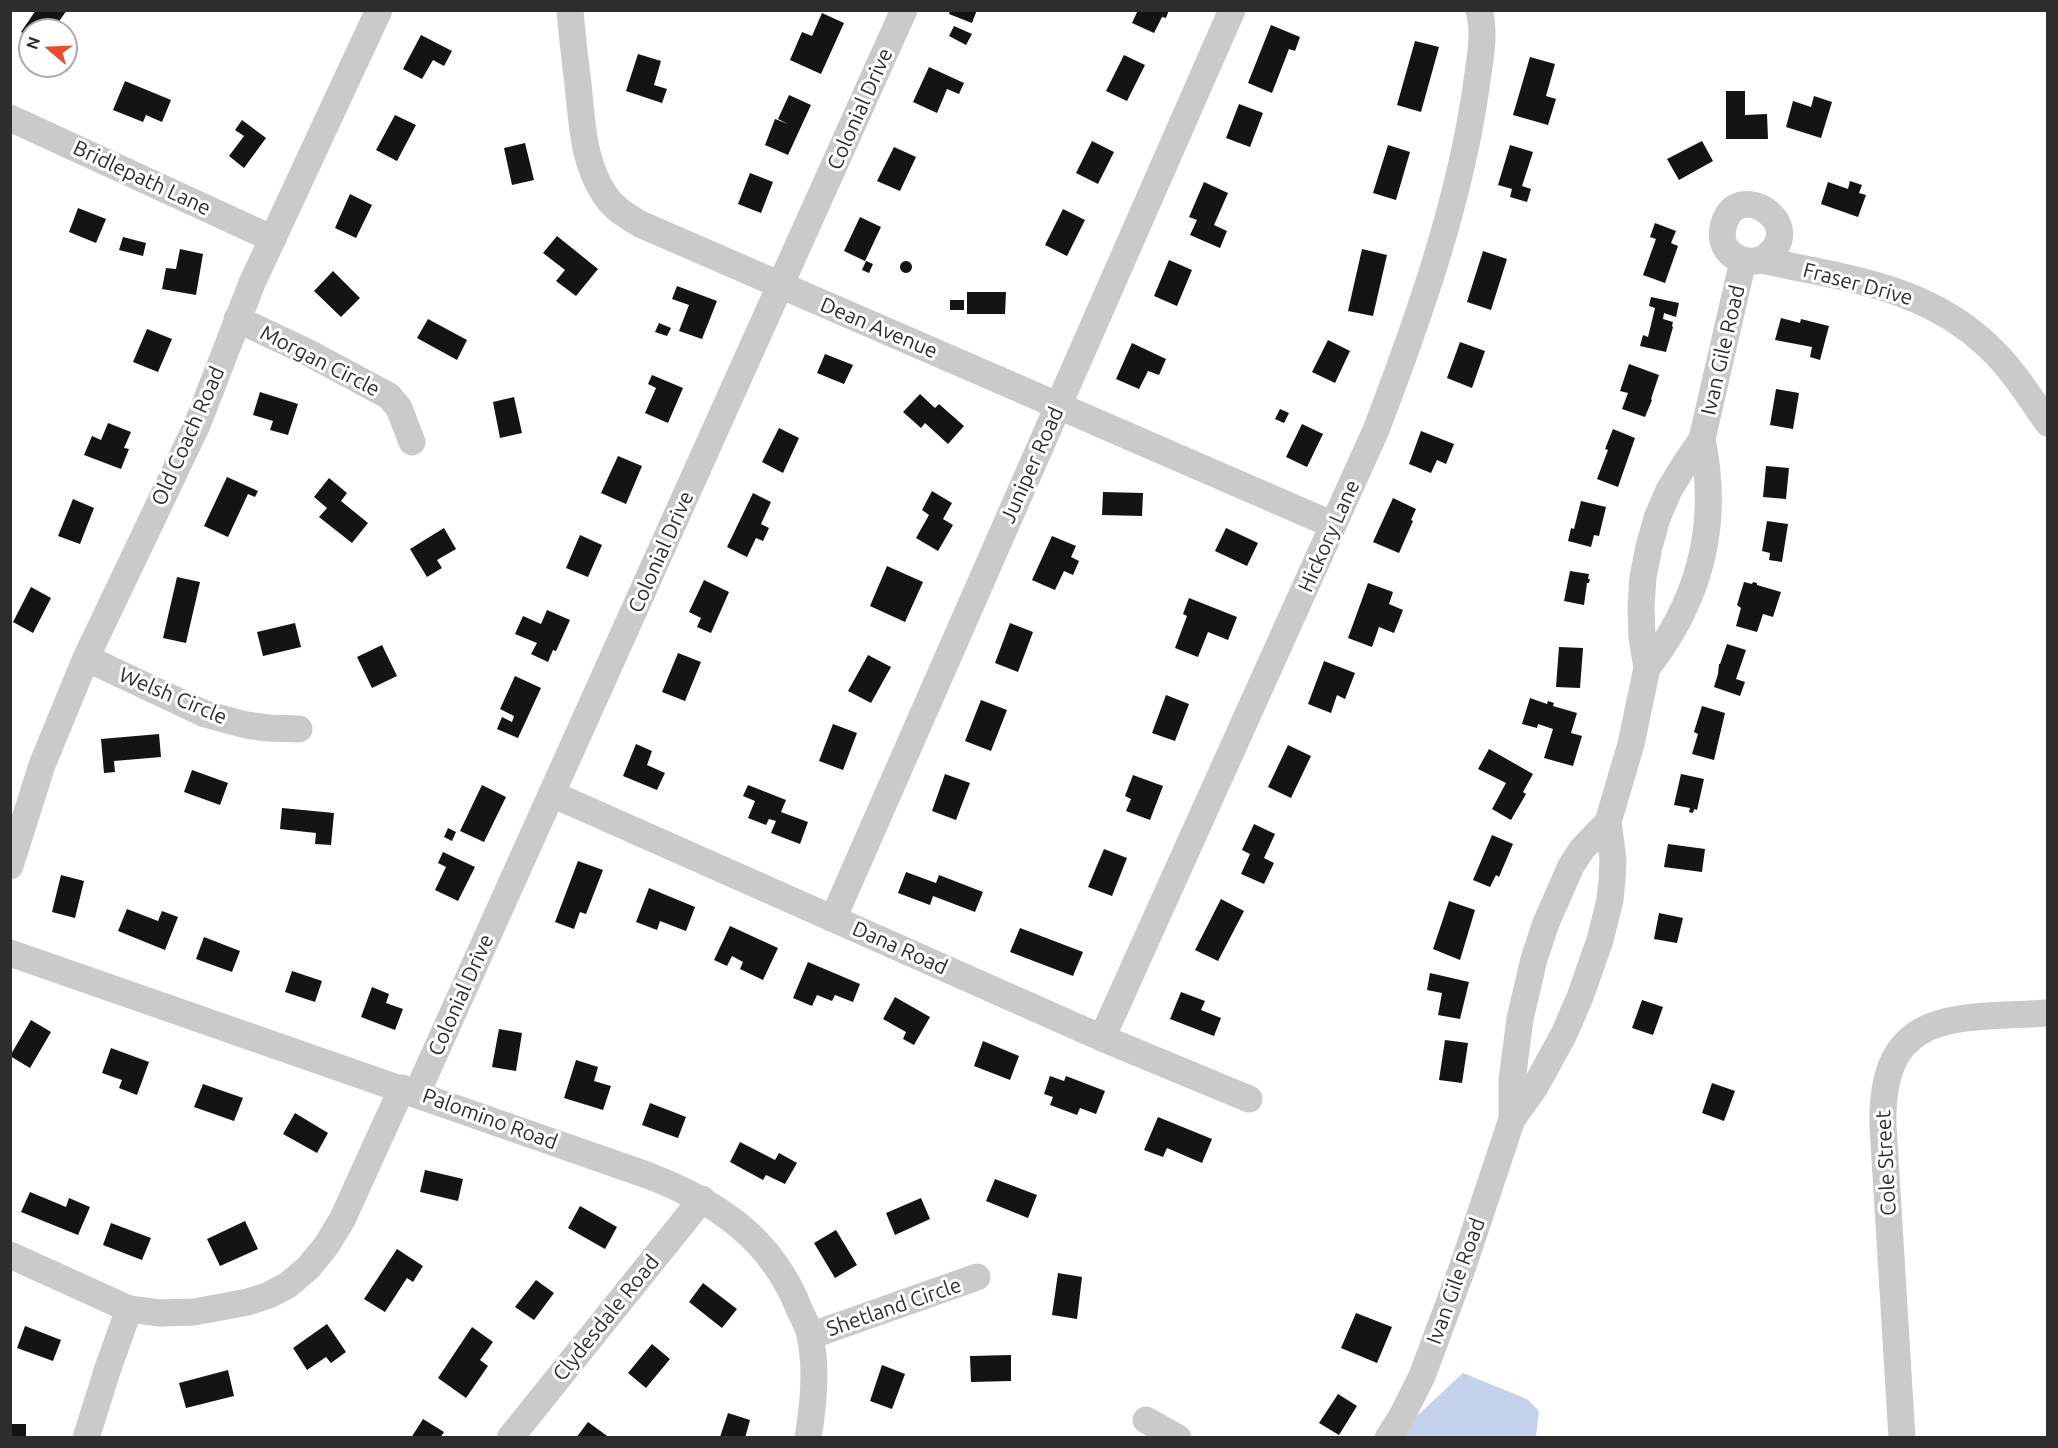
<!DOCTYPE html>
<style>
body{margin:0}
#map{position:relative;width:2058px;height:1448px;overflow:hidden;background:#fff;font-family:Ubuntu,sans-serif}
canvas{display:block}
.frame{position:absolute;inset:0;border:12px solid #2d2d2d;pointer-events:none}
.north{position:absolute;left:18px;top:18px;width:60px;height:60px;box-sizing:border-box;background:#fff;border:2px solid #ababab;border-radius:50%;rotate:289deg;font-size:16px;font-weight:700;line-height:24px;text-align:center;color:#2d2d2d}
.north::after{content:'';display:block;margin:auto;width:21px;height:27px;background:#ea4c29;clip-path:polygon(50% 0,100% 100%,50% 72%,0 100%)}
</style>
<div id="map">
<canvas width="2058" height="1448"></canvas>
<div class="frame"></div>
<div class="north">N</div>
</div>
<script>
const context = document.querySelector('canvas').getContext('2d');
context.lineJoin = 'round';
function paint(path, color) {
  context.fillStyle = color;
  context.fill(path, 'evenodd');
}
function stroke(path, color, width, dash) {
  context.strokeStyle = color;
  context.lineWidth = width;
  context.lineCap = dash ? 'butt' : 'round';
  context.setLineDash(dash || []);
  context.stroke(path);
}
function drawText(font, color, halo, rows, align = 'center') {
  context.font = font + ' Ubuntu,sans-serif';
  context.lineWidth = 6;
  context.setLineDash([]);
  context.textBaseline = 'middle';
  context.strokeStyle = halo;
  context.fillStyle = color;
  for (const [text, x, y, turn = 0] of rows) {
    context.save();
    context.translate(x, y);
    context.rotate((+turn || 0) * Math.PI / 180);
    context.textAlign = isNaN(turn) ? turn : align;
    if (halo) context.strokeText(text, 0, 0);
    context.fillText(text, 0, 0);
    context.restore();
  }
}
const water = new Path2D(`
 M1463,1373L1527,1399L1539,1411L1536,1437L1399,1438L1405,1427Z`);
const building = new Path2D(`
 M36,10H67L53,30H30V39L21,32Z
 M950,10H977L972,23L949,14Z
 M1138,10H1169L1166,18L1162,17L1154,33L1132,23Z
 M822,13L844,23L821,74L790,60L802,32L812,36Z
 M1271,25L1300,37L1295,51L1289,49L1272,93L1248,83Z
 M954,26L972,34L966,45L949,36Z
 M421,35L452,51L444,66L433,60L422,79L403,69Z
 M1415,41L1439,47L1421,112L1397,105Z
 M638,54L661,61L654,85L667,89L662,103L626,91Z
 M1124,55L1145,65L1127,101L1106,91Z
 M1530,57L1555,64L1546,96L1556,99L1548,125L1513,115Z
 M929,67L964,83L959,94L947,89L937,113L913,102Z
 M125,81L171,100L162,122L146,115L143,122L113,110Z
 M1726,91H1745V115L1767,114L1768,139H1726Z
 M789,95L811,105L788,155L765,145L775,119L788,124L778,119Z
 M1814,96L1832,102L1821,138L1786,127L1793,101L1811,107Z
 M1239,104L1263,113L1250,147L1226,138Z
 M395,115L416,125L397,161L376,150Z
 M242,120L266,138L244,168L229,156L244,136L235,130Z
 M1092,141L1114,152L1098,184L1076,173Z
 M1702,141L1713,161L1679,180L1667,159Z
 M525,143L534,180L512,185L504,148Z
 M1388,145L1410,152L1396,200L1373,193Z
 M1510,145L1533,152L1522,186L1531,189L1527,202L1510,197L1512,189L1498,185Z
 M894,147L916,157L900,191L877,181Z
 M750,173L773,182L761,213L738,204Z
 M1850,181L1862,185L1859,193L1866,195L1858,217L1821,204L1828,182L1848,189Z
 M1204,182L1228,193L1214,225L1227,231L1220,248L1190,235L1197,220L1189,217Z
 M350,194L372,205L356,238L335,228Z
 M78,208L106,219L96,243L69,232Z
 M1063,209L1085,220L1067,256L1045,245Z
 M860,217L881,227L865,261L844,251Z
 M1655,223L1676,231L1671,243L1678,246L1665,283L1643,275L1656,239L1650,237Z
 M557,236L598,269L576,296L556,281L565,270L543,253Z
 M123,237L146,243L143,256L119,250Z
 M180,249L203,254L196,295L162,289L166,268L176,269Z
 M1362,249L1387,255L1373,316L1348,311Z
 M1483,251L1507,259L1491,310L1467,302Z
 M1169,260L1192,270L1177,306L1154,296Z
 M900 267a6 6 0 1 1 12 0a6 6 0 1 1-12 0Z
 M866,261L873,264L869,273L862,270Z
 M333,271L360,298L341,317L314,291Z
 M677,286L717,301L702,339L679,331L689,305L672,299Z
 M967,292H1006L1005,314H967Z
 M1651,297L1679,303L1676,317L1664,313L1663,319L1673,322L1672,326L1673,327L1666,352L1640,346L1643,335L1648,337L1655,308L1649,306Z
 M950,300H964V310H950Z
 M1781,318L1800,323L1801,319L1829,326L1820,360L1810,357L1812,347L1775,340Z
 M428,319L467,340L457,360L417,338Z
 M659,323L671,328L667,336L655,332Z
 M147,329L172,339L158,372L133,362Z
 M1328,340L1350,351L1335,383L1312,372Z
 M1460,342L1485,351L1472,388L1447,378Z
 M1132,343L1166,359L1159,375L1148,371L1139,389L1116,379Z
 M825,354L853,365L844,384L817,373Z
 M1629,364L1659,375L1651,399L1652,400L1645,417L1622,409L1628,393L1620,391Z
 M652,375L683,388L668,423L645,413L656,388L648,384Z
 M1776,389L1799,393L1793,429L1770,425Z
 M260,392L298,404L288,435L270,430L273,421L253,415Z
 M920,394L935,408L939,404L964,426L948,444L925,423L921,428L903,412Z
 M514,397L522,433L500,438L493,402Z
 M1280,409L1289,413L1284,423L1275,419Z
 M108,423L131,432L124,448L129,449L121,469L84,455L92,436L101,440Z
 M1302,424L1323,434L1307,467L1286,457Z
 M779,428L799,438L783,473L762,462Z
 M1613,429L1635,438L1618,487L1597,479L1608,450L1605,449Z
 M1421,431L1454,444L1446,464L1437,460L1431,473L1409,464Z
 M618,456L642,466L626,504L601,493Z
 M1766,466L1789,468L1786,499L1763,497Z
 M227,477L258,491L255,497L248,494L228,537L204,526Z
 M329,478L347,493L341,501L368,523L352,543L319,517L327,508L314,497Z
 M932,491L952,503L943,519L953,525L938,551L916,538L929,515L922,510Z
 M1103,492L1143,493L1142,516L1102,515Z
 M753,493L771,502L761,524L769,528L763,541L756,538L747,557L727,547Z
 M1393,498L1416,509L1411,520L1413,521L1399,553L1373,542Z
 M73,499L94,508L80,544L58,536Z
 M1581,501L1606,507L1599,536L1594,535L1591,547L1568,541L1571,528L1574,529Z
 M1767,521L1788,524L1782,562L1769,560L1770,553L1762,551Z
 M444,528L456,549L437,560L442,568L427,577L410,549Z
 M1226,528L1258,543L1247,566L1215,551Z
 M580,535L602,545L588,577L566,568Z
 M1052,536L1076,546L1071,557L1079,561L1073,575L1064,571L1055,590L1032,580Z
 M887,566L923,582L905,622L870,606Z
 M1570,571L1589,574L1588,579H1590L1589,583H1587L1584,605L1564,601Z
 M177,577L200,582L186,643L163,638Z
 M704,580L729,592L711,633L697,627L701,618L689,612Z
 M1744,582L1752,584L1753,582L1757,583V585L1781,592L1773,617L1763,614L1757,632L1736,626L1741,608L1737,605Z
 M1368,583L1393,592L1389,604L1403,610L1394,633L1379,627L1372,647L1348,638Z
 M31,587L51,598L33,633L13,622Z
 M1189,598L1237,617L1228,640L1208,632L1198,657L1175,648L1187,616L1183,614Z
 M547,610L570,620L556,651L553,650L548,662L531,654L537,643L515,634L523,616L541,624Z
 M295,623L301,647L263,656L257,632Z
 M1010,623L1033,632L1018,672L995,663Z
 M1727,644L1746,650L1736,679L1745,682L1740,696L1714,687L1718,674L1719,664H1720Z
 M382,645L397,676L372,688L357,657Z
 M1559,647L1583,648L1580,688L1556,687Z
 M678,653L701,662L685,701L662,692Z
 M868,655L891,667L871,703L848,691Z
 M1324,661L1355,673L1345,699L1337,695L1331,713L1308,704Z
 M515,676L541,688L518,738L497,729L502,717L512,722L514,716L500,709Z
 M1166,695L1189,704L1175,741L1152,733Z
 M1530,698L1547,704L1548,701L1554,703L1553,706L1577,713L1571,733L1582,736L1573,766L1544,758L1553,729L1538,724L1537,728L1522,724Z
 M981,700L1007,710L991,751L965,741Z
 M1702,706L1725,713L1714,760L1692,754L1698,734L1694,732Z
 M833,724L857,733L843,770L819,761Z
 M159,734L161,757L114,761L115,772L104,773L101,739Z
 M636,744L652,751L647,765L665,773L657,790L623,776Z
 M1288,745L1311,756L1291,798L1268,787Z
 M1489,749L1533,774L1523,792L1526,794L1511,820L1492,809L1506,783L1478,769Z
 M192,770L228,783L220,805L184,792Z
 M945,774L970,783L956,820L932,811Z
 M1681,774L1704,779L1697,810L1694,809L1693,813L1689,812L1690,808L1674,805Z
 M1133,775L1163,786L1150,820L1126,811L1131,799L1125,796Z
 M482,785L506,797L484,842L460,831Z
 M748,785L786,800L781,812L808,822L800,844L771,833L776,821L769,819L766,825L748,818L755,801L743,796Z
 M282,808L334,813L331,845L315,844L316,833L280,829Z
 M1254,824L1275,834L1264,858L1274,863L1264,884L1241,874L1250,854L1242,850Z
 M448,828L456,832L452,841L444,837Z
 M1492,835L1513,844L1499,877L1496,875L1490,887L1473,880Z
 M1668,844L1705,849L1702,872L1664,867Z
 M1104,849L1127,858L1112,896L1088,887Z
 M443,852L475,867L458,901L435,890L446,867L438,863Z
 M578,861L603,870L586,914L580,912L574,929L555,922Z
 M906,872L936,883L939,875L983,892L975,912L933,896L930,905L898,893Z
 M61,875L84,881L75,918L52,912Z
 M649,888L695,907L686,931L660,921L657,930L636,922Z
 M1221,899L1244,911L1218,961L1195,950Z
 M1449,901L1475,910L1460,960L1433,949Z
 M127,909L158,921L162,911L178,917L165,950L118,931Z
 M1659,913L1683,918L1677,943L1654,939Z
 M730,926L778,948L763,980L740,969L743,962L732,956L727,966L714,960Z
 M1020,928L1083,952L1073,976L1010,952Z
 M204,937L240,951L232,972L196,959Z
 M808,962L860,984L853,1002L835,995L832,1001L817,995L812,1006L793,998Z
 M292,971L322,981L315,1002L285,992Z
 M1430,973L1469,982L1460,1019L1438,1015L1442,993L1427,990Z
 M372,987L389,994L386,1003L403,1009L395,1030L361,1017Z
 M1181,992L1205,1001L1201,1010L1221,1018L1214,1036L1170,1019Z
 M895,997L930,1017L914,1045L903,1039L906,1032L883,1019Z
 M1642,1000L1663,1007L1653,1035L1632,1028Z
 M31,1020L51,1032L30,1068L10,1056Z
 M499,1029L522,1033L516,1071L492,1067Z
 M1445,1040L1468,1043L1462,1083L1439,1080Z
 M983,1041L1019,1056L1010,1080L974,1066Z
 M111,1048L149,1062L137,1095L119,1088L122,1080L102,1073Z
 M576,1060L598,1067L594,1081L611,1086L603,1110L564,1098Z
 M1050,1076L1064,1081L1066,1076L1105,1091L1096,1114L1080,1108L1077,1115L1050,1105L1053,1097L1044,1094Z
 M1712,1083L1735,1091L1724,1121L1702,1113Z
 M203,1084L243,1098L234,1121L194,1107Z
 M650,1103L686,1117L678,1138L642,1125Z
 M295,1113L328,1133L317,1153L283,1134Z
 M1158,1117L1212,1139L1202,1163L1167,1148L1163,1157L1144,1150Z
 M740,1142L775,1160L779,1153L797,1163L785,1184L766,1175L763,1180L730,1162Z
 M425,1170L463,1179L458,1201L420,1192Z
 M995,1179L1037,1195L1028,1218L986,1201Z
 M30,1192L66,1207L69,1198L90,1207L78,1235L21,1212Z
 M921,1198L930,1219L895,1235L886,1213Z
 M580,1206L617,1227L605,1249L568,1228Z
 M245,1221L258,1249L220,1266L207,1239Z
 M111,1223L151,1238L142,1260L103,1245Z
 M836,1230L857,1265L835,1278L814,1243Z
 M397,1249L423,1266L413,1282L407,1278L385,1312L364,1299Z
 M1058,1273L1082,1277L1077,1319L1052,1315Z
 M536,1280L554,1293L534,1320L515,1307Z
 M703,1283L737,1309L722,1328L689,1302Z
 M1356,1313L1392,1327L1377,1363L1341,1348Z
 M327,1324L346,1352L331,1363L326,1357L307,1370L293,1348Z
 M25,1326L61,1340L53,1361L17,1348Z
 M472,1327L493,1342L480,1360L488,1366L466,1398L438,1378Z
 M652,1344L670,1359L646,1388L628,1373Z
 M1011,1355V1381L971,1382L970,1356Z
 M882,1365L905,1374L892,1409L870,1401Z
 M228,1370L234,1396L186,1408L179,1383Z
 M1338,1394L1357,1406L1339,1435L1319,1423Z
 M728,1413L750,1420L745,1438L720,1437Z
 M423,1419L444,1432L440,1438H411Z
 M588,1422L610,1438H576Z
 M10,1424H26V1438H10Z`);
const minor = new Path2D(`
 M570,10C572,35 575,60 578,84C582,122 583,163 605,195C614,209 627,216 640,224L1333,525
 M10,118L273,239
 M1761,260C1816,227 1733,173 1723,228C1718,252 1740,265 1761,260C1845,278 1928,286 1992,350C2014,371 2030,398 2048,423
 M237,319L307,352L389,396L399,408L412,442
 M86,658L205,714L246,725L268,728L299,729
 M1647,668C1700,600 1720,525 1702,439
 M552,794L1102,1038L1249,1099
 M10,866L42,765L86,658L197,425L252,283L379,10
 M833,919L1232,10
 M10,953L647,1175C717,1202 772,1238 800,1311C804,1319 809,1328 810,1336C817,1366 813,1408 808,1438
 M1102,1038L1376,430C1418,320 1459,205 1476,88C1479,63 1486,35 1479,10
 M417,1093L904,10
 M1512,1119L1535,1087L1564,1034L1580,997L1600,940L1610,900L1612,880L1613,859L1608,822L1631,744L1647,668L1642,638L1641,607L1643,577L1649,547L1657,518L1669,490L1685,464L1702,439L1743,261
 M10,1255L129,1309L160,1313L194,1312L248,1302L269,1295L288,1285L308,1268L326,1246L342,1220L402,1088
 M810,1336L977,1277
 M1146,1420L1178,1438
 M86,1438L107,1371L129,1309
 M510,1438L702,1199
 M1388,1438L1402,1416L1422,1376L1463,1266L1512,1119V1080L1520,1019L1534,959L1546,923L1571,866L1582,849L1608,822
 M1902,1438L1883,1126C1880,1006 1957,1019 2048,1013`);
const streetNames = [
 ["Colonial Drive",860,109,-66],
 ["Bridlepath Lane",142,178,25],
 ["Fraser Drive",1858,284,15],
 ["Dean Avenue",879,328,23],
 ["Ivan Gile Road",1723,350,-77],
 ["Morgan Circle",320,361,27],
 ["Old Coach Road",188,436,-66],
 ["Juniper Road",1032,465,-66],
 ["Hickory Lane",1329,536,-66],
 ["Colonial Drive",661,552,-66],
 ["Welsh Circle",173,696,23],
 ["Dana Road",900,948,24],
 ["Colonial Drive",461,995,-66],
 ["Palomino Road",490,1119,20],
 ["Cole Street",1886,1163,-93],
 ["Ivan Gile Road",1456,1281,-70],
 ["Shetland Circle",894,1307,-19],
 ["Clydesdale Road",606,1318,-51]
];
paint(water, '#c5d2ec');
paint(building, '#141414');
stroke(minor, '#cacaca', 27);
drawText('21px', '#2d2d2d', '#fff', streetNames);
</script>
